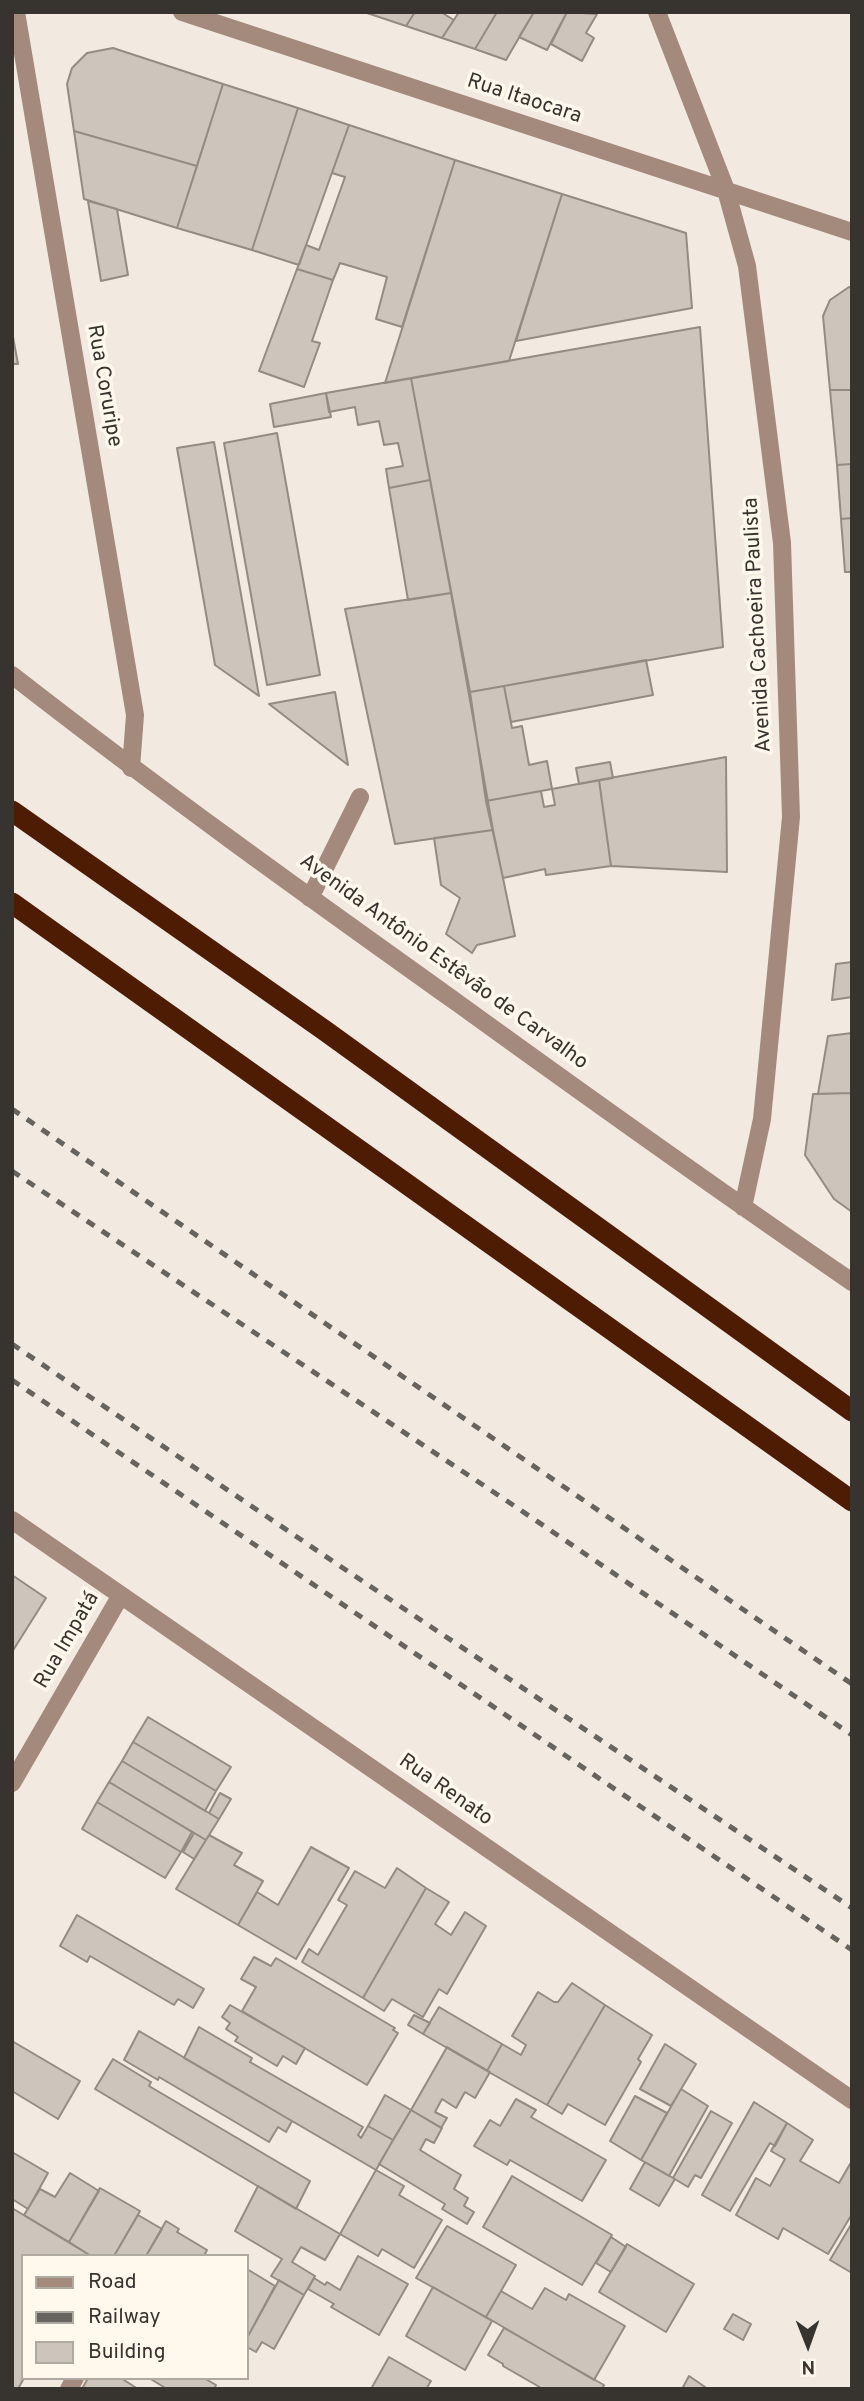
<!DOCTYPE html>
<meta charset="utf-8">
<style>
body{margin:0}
#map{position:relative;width:864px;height:2401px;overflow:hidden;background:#f2eae0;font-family:Overpass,sans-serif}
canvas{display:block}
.frame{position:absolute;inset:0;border:14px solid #373430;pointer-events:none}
.legend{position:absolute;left:21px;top:2254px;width:228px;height:126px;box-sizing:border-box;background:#fff8ed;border:2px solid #afaaa1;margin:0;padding:9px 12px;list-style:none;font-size:21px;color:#373430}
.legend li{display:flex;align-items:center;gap:14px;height:35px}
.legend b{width:35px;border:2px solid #afaaa1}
.north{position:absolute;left:773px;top:2310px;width:70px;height:70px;-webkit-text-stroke:5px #fff8ed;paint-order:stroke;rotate:179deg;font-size:19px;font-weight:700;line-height:28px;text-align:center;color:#373430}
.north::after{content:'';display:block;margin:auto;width:24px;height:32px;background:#373430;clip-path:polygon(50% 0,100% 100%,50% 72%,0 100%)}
</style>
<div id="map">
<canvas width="864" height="2401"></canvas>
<div class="frame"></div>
<ul class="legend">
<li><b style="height:9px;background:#a4897d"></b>Road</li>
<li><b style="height:9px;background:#67635e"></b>Railway</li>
<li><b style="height:19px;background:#cdc4bc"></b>Building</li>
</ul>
<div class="north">N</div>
</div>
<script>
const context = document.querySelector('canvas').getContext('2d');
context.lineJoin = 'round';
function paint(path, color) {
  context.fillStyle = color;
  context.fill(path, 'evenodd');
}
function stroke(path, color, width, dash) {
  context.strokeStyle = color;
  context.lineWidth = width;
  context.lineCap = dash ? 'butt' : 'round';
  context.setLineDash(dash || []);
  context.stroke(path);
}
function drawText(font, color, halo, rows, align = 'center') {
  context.font = font + ' Overpass,sans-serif';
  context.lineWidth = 7;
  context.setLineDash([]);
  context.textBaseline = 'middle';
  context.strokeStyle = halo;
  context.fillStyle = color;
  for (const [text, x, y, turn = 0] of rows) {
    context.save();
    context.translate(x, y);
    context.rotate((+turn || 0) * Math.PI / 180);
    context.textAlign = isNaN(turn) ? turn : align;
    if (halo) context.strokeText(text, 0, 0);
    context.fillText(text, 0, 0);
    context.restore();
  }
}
const building = new Path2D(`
 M364,12H415L406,26Z
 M415,12H445L444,14L454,20L442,38L406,26Z
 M459,12H497L475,49L442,38Z
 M497,12H534L506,60L475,49Z
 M534,12H567L547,50L519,37Z
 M567,12L597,14L586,33L594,38L582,61L551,44Z
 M113,48L223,84L197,166L74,131L67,84L72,68L87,53Z
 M223,84L298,108L252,250L177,228Z
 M298,108L349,125L299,265L252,250Z
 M349,125L455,160L402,327L376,319L387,277L340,263L333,280L297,269L306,245L319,250L345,177L332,173Z
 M74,131L197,166L177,228L84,199Z
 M455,160L562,194L509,361L385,383Z
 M562,194L686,233L692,308L516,341Z
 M88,201L117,209L128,275L101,281Z
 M297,269L333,280L312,341L320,343L304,387L259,371Z
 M849,287L852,288V390H830L823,316L830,300Z
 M700,327L723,647L470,692L411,378Z
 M12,337H13L18,364H12Z
 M411,378L430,480L389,488L386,469L403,466L398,443L384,445L379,421L358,425L355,407L329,412L326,393Z
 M830,390H852V464L837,465Z
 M326,393L331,417L274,427L270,404Z
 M277,433L320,675L267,685L224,443Z
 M214,442L259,696L215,665L177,448Z
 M852,464V518L841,519L837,465Z
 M430,480L451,593L408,600L389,488Z
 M852,518V572H845L841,519Z
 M451,593L493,830L395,844L345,609Z
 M646,660L653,695L511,722L504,686Z
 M504,686L512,728L522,726L529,765L547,761L552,789L486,801L470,692Z
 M335,692L348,765L269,704Z
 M726,757L727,872L611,866L599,780Z
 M610,762L613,778L579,784L576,768Z
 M599,780L611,866L546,875L545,869L503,878L486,801L541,791L544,807L555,805L552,789Z
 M493,830L515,936L477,945L472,953L446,934L460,898L441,885L434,838Z
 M852,962V997L832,1000L836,964Z
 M852,1033V1093L818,1094L828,1036Z
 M852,1093V1212L834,1199L805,1155L813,1094Z
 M12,1575L46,1598L12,1652Z
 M148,1717L231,1767L216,1791L133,1742Z
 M133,1742L216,1791L205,1811L122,1761Z
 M122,1761L219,1819L206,1840L109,1782Z
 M109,1782L192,1832L181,1852L97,1802Z
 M220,1793L231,1799L219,1819L209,1813Z
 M97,1802L181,1852L165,1878L82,1829Z
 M194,1833L206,1840L194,1859L183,1852Z
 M209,1835L242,1853L234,1865L263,1881L238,1925L176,1889Z
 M311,1847L349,1868L296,1959L238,1925L257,1892L278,1905Z
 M397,1868L426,1888L363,1998L302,1962L309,1949L318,1955L347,1905L338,1900L355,1871L385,1888Z
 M426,1888L449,1902L435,1924L451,1935L465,1912L486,1926L447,1994L439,1989L423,2017L392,1999L384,2011L363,1998Z
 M77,1915L204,1989L193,2008L178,1999L174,2005L90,1956L87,1962L60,1946Z
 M254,1957L271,1966L276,1958L395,2028L393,2030L398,2033L367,2085L242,2011L256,1987L241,1979Z
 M572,1983L605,2005L547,2105L487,2071L502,2044L521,2055L526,2045L512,2036L538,1992L554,2002H558Z
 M230,2005L305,2048L296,2064L283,2056L277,2066L235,2041L238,2037L226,2029L230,2023L222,2017Z
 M605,2005L652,2035L638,2059L641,2062L605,2125L568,2104L562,2114L547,2105Z
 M439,2007L502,2044L487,2071L423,2034Z
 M414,2015L430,2023L423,2034L408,2025Z
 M199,2027L252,2058L250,2062L363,2127L358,2135L361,2138L368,2126L393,2140L376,2170L184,2058Z
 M139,2031L292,2121L286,2132L278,2127L269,2142L159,2077L158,2080L124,2060Z
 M12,2041L80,2081L58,2119L12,2091Z
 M665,2044L696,2064L671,2106L640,2089Z
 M447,2047L490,2072L475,2098L465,2092L456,2108L442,2099L435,2112L447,2118L441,2128L411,2110Z
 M113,2059L151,2082L149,2086L310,2181L296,2209L95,2089Z
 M681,2089L708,2106L669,2176L641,2160Z
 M385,2095L411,2110L393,2140L368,2126Z
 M635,2096L667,2113L641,2160L610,2141Z
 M516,2099L536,2110L531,2117L606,2160L582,2201L510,2160L507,2165L474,2146L490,2120L500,2126Z
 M754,2102L787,2123L775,2146L770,2143L730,2211L702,2195Z
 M411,2110L442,2128L434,2143L426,2139L420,2150L461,2175L454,2189L468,2198L464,2206L474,2212L467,2224L442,2209L445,2204L379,2164Z
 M711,2111L732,2123L701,2178L695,2175L688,2187L673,2178Z
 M787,2123L813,2140L800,2161L839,2183L850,2164L852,2165V2214L828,2254L783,2228L778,2239L736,2215L756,2178L770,2186L785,2159L771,2151Z
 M12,2152L48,2173L28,2209L12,2199Z
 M645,2162L675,2179L659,2206L630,2189Z
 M376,2170L404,2186L399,2195L442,2220L414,2268L382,2249L378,2256L340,2234Z
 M70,2173L99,2191L69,2242L24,2215L40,2189L55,2197Z
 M512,2176L612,2235L582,2285L483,2227Z
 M258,2186L340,2234L325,2260L301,2247L292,2262L315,2276L304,2295L271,2276L282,2259L235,2231Z
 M100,2188L140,2211L114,2256H91L69,2242Z
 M12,2208L91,2256H23L24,2378L18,2389H12Z
 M138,2215L162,2229L146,2256H114Z
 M166,2221L179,2229L177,2232L207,2250L204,2256H146Z
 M852,2223V2273L830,2260Z
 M447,2226L516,2265L486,2317L416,2278Z
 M611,2237L626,2247L611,2272L596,2263Z
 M627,2244L694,2284L666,2332L599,2292Z
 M358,2256L408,2284L379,2335L331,2307L334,2304L308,2289L314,2278L325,2285L327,2282L340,2290Z
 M247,2269L275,2286L247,2338Z
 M279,2280L304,2295L274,2349L262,2342L256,2352L247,2347V2338Z
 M433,2287L492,2321L465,2370L406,2336Z
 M545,2288L566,2300L569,2294L625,2326L594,2380L486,2317L501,2291L532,2309Z
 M733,2314L751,2324L743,2340L724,2329Z
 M504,2328L604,2385L602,2389H543L503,2366V2364L488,2355Z
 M389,2357L431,2381L426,2389H371Z
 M689,2376L708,2389H682Z
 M88,2378H121L138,2389H82Z
 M149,2378H204L216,2385L214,2389H167Z`);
const minor = new Path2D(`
 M16,12L135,715L131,768
 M182,12L852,232
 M657,12L726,190L747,266L782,543L791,817L762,1119L743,1207
 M12,675C158,789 309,897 459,1004C589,1098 719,1191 852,1282
 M310,898L360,797
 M12,1520L852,2100
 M12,1783L121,1595
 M69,2389L75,2378`);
const highway = new Path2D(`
 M12,811L324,1030L852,1411
 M12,903L852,1501`);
const rail = new Path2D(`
 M12,1109L852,1684
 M12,1171L516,1507L852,1735
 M12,1344L334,1562L852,1908
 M12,1380L852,1950`);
const streetNames = [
 ["Rua Itaocara",524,100,18],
 ["Rua Coruripe",103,386,80],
 ["Avenida Cachoeira Paulista",759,625,-93],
 ["Avenida Antônio Estêvão de Carvalho",443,963,36],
 ["Rua Impatá",68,1641,-60],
 ["Rua Renato",445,1791,35]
];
paint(building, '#cdc4bc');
stroke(building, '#948b83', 2);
stroke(minor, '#a4897d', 18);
stroke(highway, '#4d1c03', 21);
stroke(rail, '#67635e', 5, [9, 9]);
drawText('21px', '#373430', '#fff8ed', streetNames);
</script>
